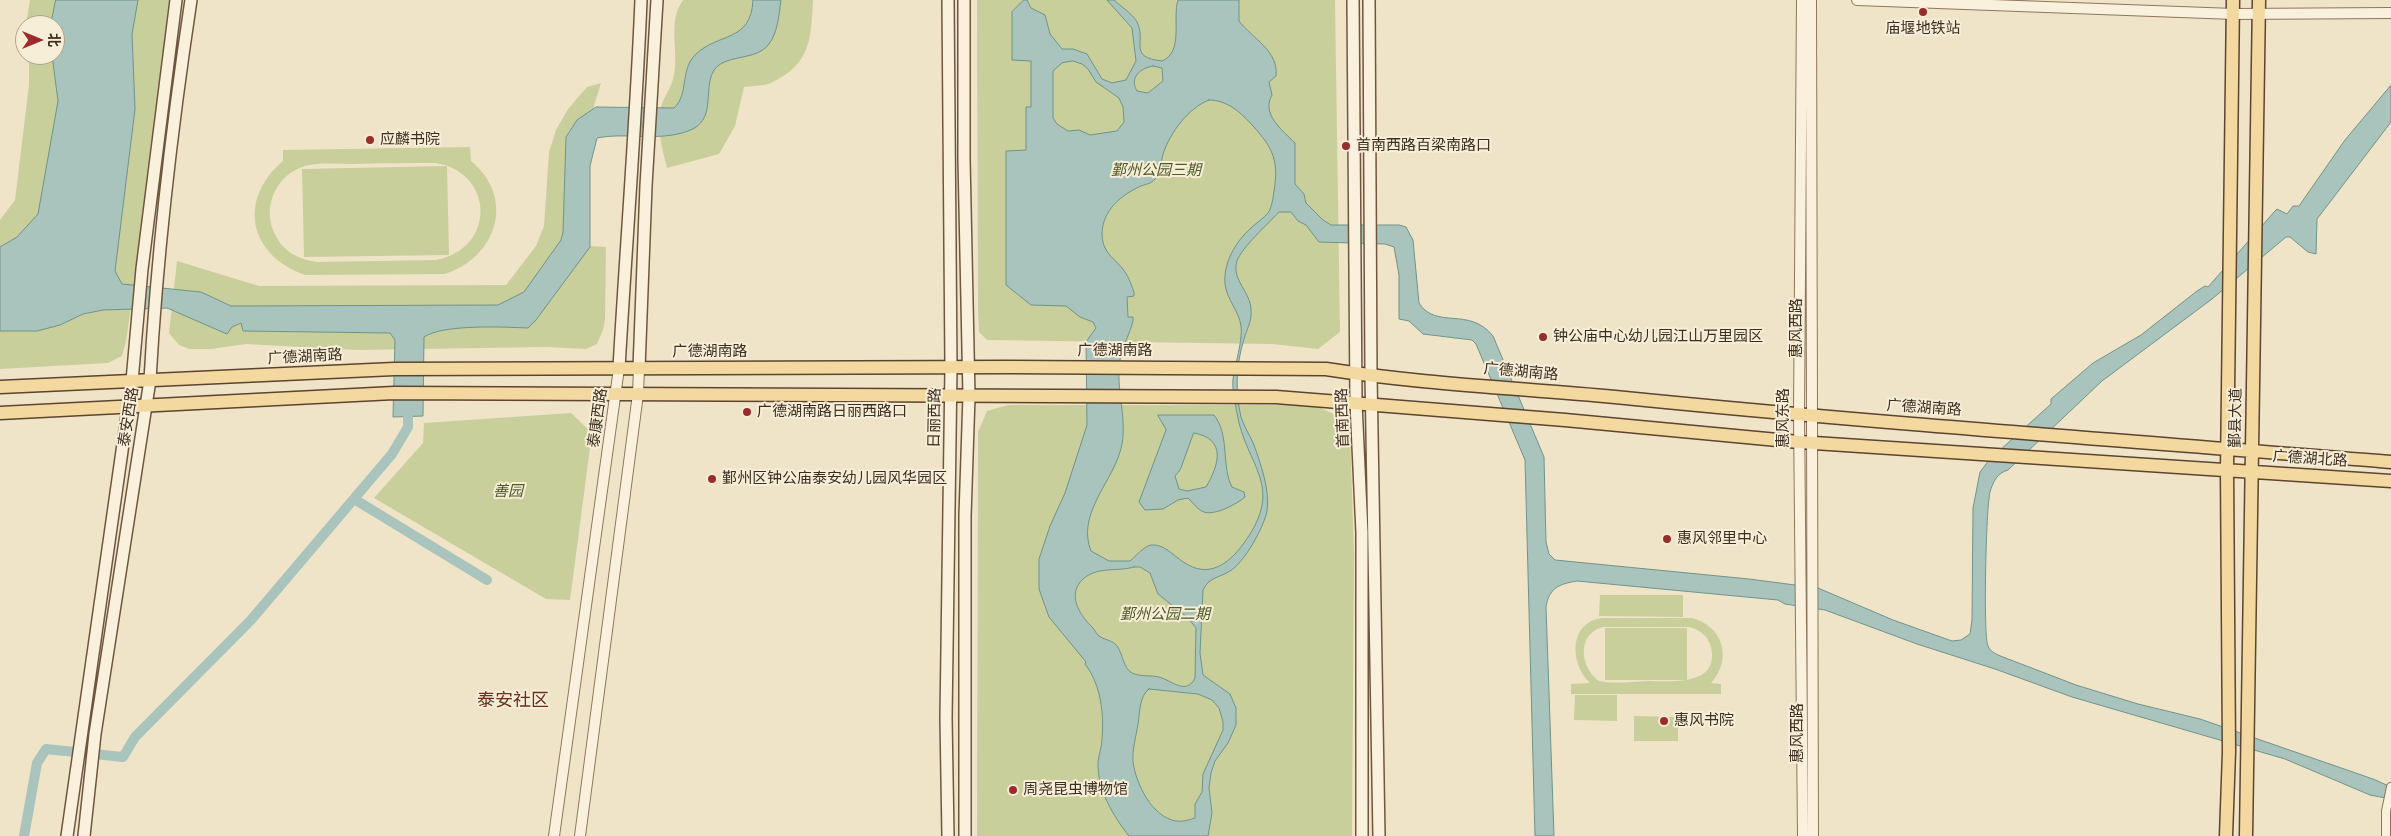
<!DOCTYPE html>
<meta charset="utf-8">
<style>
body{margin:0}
#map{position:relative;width:2391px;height:836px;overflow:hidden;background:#f0e4c8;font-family:"PT Serif","Noto Sans SC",serif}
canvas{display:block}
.north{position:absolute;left:15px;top:15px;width:50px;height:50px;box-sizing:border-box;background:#f7eed8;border:1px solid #ada18e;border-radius:50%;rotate:90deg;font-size:14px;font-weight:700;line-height:20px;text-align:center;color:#3d2e20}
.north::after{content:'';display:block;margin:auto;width:18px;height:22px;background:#9e2a2b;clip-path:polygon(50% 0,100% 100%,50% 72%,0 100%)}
</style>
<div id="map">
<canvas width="2391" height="836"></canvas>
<div class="north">北</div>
</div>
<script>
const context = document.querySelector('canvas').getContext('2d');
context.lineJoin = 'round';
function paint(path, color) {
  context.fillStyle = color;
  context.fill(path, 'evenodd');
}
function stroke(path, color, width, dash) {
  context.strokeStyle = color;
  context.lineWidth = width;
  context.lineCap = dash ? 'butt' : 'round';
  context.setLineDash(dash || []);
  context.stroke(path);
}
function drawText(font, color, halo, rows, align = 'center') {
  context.font = font + ' "PT Serif","Noto Sans SC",serif';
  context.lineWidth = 4;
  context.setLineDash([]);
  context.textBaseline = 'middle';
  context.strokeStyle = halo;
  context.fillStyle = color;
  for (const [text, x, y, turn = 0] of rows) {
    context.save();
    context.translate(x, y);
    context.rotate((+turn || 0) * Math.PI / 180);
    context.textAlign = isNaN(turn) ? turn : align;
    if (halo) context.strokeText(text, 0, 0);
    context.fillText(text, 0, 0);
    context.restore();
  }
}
const green = new Path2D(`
 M30,0H169L140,246L126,341L122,356L108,363L0,369V220L15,200L29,85V55H55V25H26Z
 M683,0H813C811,39 811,64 771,83C763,86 752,86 744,87L735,126L719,154L667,168C663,150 655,126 661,107C664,96 672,87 674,75C679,51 667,22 683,0Z
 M977,0H1335L1340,332L1318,349L1272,344L987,340L979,332L978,312Z
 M601,83L593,109V147L590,166V246L606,247L605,320L603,330L597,344L586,349L547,347L357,350L246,344L211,349H189L179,345L169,333L177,261L259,286L506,285L536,246L544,226L549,152L556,130L568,109L587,87Z
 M470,147L471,161C516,198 497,257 445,274L305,275C249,255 237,200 283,161V150ZM436,163C495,173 496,249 436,260L317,262C296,259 281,250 273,230C263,203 278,174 305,166C320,162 336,164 351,164C379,163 408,163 436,163Z
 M447,166L449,255L304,257L302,169Z
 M1008,405H1314L1336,415L1350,432L1354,553L1352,836H977L978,432L987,411Z
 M571,413L592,433L570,600L546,599L374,498L423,443L424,423Z
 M1600,595H1683V617L1599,616Z
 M1692,618C1723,626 1733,659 1711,683L1721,684V694H1571V684L1590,683C1569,663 1569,622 1602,618ZM1603,627H1689C1699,629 1708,636 1711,647C1720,687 1670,681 1646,681C1631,682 1614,684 1599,681C1580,668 1576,634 1603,627Z
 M1605,628H1687V680H1605Z
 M1575,695H1617V721L1574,720Z
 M1634,716L1678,717V741H1634Z`);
const water = new Path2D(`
 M56,0H138L132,34L135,109L115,271L122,284L201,292L231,306L498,305L524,292L561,240L563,232L566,137L577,120L596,107L674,108C689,94 680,70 695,55C718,32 751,43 753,0H781C779,14 778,32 769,44C756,62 723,53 713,72C703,91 717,121 688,131C658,142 627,132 597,138L590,166V247L536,320L528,328C504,327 443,324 424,337L423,416L393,417L395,340L390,333L243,331L241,323L232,327L227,334L167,308L103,310L83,314L60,325L37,331H0V247L17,237L38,214L58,101L52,55H55V25H51Z
 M1024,0H1027L1031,8L1045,15L1050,34L1062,49H1073L1087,54L1102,79L1112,83L1126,80L1136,61L1132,28L1107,0H1114C1121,7 1132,13 1137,22C1147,42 1127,57 1162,61C1184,52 1172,18 1178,0H1239V21C1252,38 1279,51 1276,76L1269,82L1272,95C1261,114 1282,130 1295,143V184L1304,194L1306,203L1323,220L1331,225H1399L1406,227L1413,240L1419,303C1436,330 1469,306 1493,336L1544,457L1546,542L1549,554L1555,560L1749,579L1818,588L1893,620L1952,641L1961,640L1970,634L1972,620L1973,508L1980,472L1989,460L2051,404V399L2093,363L2141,335L2197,291L2205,286L2208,287L2275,211L2277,209L2287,214L2293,206H2299L2345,140L2391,85V122L2317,219L2316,254L2308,252L2290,237H2286L2212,299L2102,381L2008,470C1997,473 1993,482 1990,492C1986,506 1983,637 1988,646C1990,652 1998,655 2003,657L2076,685L2138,704L2200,719L2373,779L2391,787V799L2370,795L2285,759L2072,697L1995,669L1917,644L1825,610L1785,604L1778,600L1577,581C1559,584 1549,588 1546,607L1554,836H1535L1525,460L1476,344L1472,340L1423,334L1409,321L1399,319V275L1394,247L1385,244L1319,242L1306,225L1298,221L1291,212H1279C1268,224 1242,247 1237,261C1231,280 1251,292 1251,310C1252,322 1247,328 1244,339C1236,365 1235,391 1241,417C1244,427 1250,435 1254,445C1261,465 1270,490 1267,511C1264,527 1244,563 1230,571C1219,578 1209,577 1203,590L1200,653L1203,675L1230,694L1236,708V725L1228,743L1215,761L1211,773L1209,788L1212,813L1208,836H1129C1113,816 1097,789 1098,762C1099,754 1102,746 1102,739C1104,713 1101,685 1085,664L1086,662L1049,617L1039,589V559L1050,526L1065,493L1087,425L1086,342L1096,328L1093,322L1080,317L1066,306L1031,305L1006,285V151L1026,150V107H1031V61L1012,60V12ZM1073,61L1082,64L1088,69L1096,82L1119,98L1123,107L1124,122L1117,131L1090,135L1079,130L1068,131L1057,124L1053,118V71L1062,63ZM1153,66L1162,68L1163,81L1148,93L1137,91C1129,78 1140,68 1153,66ZM1209,100C1228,100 1241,113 1253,126C1273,148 1279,161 1274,191C1273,198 1272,207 1268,213C1264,218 1256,223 1251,228C1236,241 1223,263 1225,284C1227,300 1239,311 1241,326C1243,340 1235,364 1233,379C1232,389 1235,402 1237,413C1246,467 1286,485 1244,543C1226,568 1204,580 1178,558C1170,552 1162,544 1151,545C1143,547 1136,556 1130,561H1109L1091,551C1077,516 1109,485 1119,455C1129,428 1118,399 1119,371C1119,350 1128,340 1133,321V317H1128L1127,297L1134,296V292C1131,284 1128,275 1122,268C1112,256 1102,252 1102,233C1103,210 1121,195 1141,186C1146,184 1151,184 1155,179C1160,173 1161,162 1163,154C1170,133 1188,108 1209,100ZM1134,567H1140L1150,573L1158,594L1188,618L1196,628L1195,678C1186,696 1171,680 1159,677C1151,675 1140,677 1132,673C1123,668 1123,654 1117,646C1113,640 1103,640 1098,635C1095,632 1094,628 1091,626C1079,614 1067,594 1083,579C1098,566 1117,572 1134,567ZM1149,689L1198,694L1212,700L1219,708L1223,722V730L1203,774L1202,792L1195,804V818C1189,820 1182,822 1176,821C1152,817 1136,784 1133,762C1132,750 1136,737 1138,724C1140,713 1139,696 1149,689Z
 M1158,415H1214C1230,435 1221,466 1232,487L1244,492L1245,497C1237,504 1214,516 1204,512C1198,510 1193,503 1188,498L1178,500L1163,509L1145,510L1139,502L1166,430ZM1194,433C1227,439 1219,465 1206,487L1187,491L1179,489L1175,476L1180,470Z`);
const canal = new Path2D(`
 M354,499L487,580
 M24,836L37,763L46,749L123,757L135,737L251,620L392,454L408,427V405`);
const minor = new Path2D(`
 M2386,836V811L2391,787`);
const tertiary = new Path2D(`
 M1802,0L1799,415L1803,836
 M1811,0L1813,836
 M1857,0L2234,14L2391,13
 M554,836L619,368
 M580,836L638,394L639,368`);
const secondary = new Path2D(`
 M964,0V159L969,396L965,516V836
 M1353,0L1356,403L1362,533V836
 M1369,0L1371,376L1379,836
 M619,368C626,245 636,123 641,0
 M639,368L646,186L657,0
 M67,836L132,381L142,269L176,0
 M84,836L95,734L150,380C157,253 172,126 191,0
 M948,836L946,718L951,367L948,0`);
const primary = new Path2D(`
 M0,387L394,369L1009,367L1326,369C1422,384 1519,388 1615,397C1873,423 2132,441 2391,462
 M0,413L394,393L1276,397L1565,420L1799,442L2391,481
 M2226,836L2229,752L2227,469L2233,0
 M2246,836L2259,0`);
const markers = [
 [1923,12,5,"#9e2a2b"],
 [370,140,5,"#9e2a2b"],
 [1346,146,5,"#9e2a2b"],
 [1543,337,5,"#9e2a2b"],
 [747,412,5,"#9e2a2b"],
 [712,479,5,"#9e2a2b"],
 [1667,539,5,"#9e2a2b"],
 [1664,721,5,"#9e2a2b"],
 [1013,790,5,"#9e2a2b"]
];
const poiNames = [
 ["庙堰地铁站",1923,29,"center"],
 ["应麟书院",380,140],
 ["首南西路百梁南路口",1356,146],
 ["钟公庙中心幼儿园江山万里园区",1553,337],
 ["广德湖南路日丽西路口",757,412],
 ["鄞州区钟公庙泰安幼儿园风华园区",722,479],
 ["惠风邻里中心",1677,539],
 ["惠风书院",1674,721],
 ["周尧昆虫博物馆",1023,790]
];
const parkNames = [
 ["鄞州公园三期",1156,171],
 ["善园",508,492],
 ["鄞州公园二期",1165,615]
];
const streetNames = [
 ["惠风西路",1797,328,-90],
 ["广德湖南路",1115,351],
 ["广德湖南路",710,352],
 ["广德湖南路",305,357,-3],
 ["广德湖南路",1521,372,5],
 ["广德湖南路",1924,408,4],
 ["泰安西路",129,417,-81],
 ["泰康西路",598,418,-82],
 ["日丽西路",935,418,-89],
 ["首南西路",1343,418,-92],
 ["惠风东路",1784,418,-90],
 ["鄞县大道",2236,418,-89],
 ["广德湖北路",2310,459,4],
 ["惠风西路",1798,733,-90]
];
const quarterNames = [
 ["泰安社区",513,701]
];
paint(green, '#c9cf9b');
paint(water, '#a9c4bc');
stroke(water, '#6f938a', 1);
stroke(canal, '#a9c4bc', 10);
stroke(minor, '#8d765c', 10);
stroke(tertiary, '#8d765c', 12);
stroke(secondary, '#6f573f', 14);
stroke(primary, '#5b4430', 15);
stroke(minor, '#faf1dc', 8);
stroke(tertiary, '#faf1dc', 10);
stroke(secondary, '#faf1dc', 11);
stroke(primary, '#f3d9a0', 12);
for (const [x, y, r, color] of markers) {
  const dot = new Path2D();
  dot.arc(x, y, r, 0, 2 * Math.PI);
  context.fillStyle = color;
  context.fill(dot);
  stroke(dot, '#f7eed8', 2);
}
drawText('15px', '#3d2e20', '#f7eed8', poiNames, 'left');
drawText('italic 15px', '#4d5a26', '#f7eed8', parkNames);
drawText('15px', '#3d2e20', '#f7eed8', streetNames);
drawText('18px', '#6b2e1e', '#f7eed8', quarterNames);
</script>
